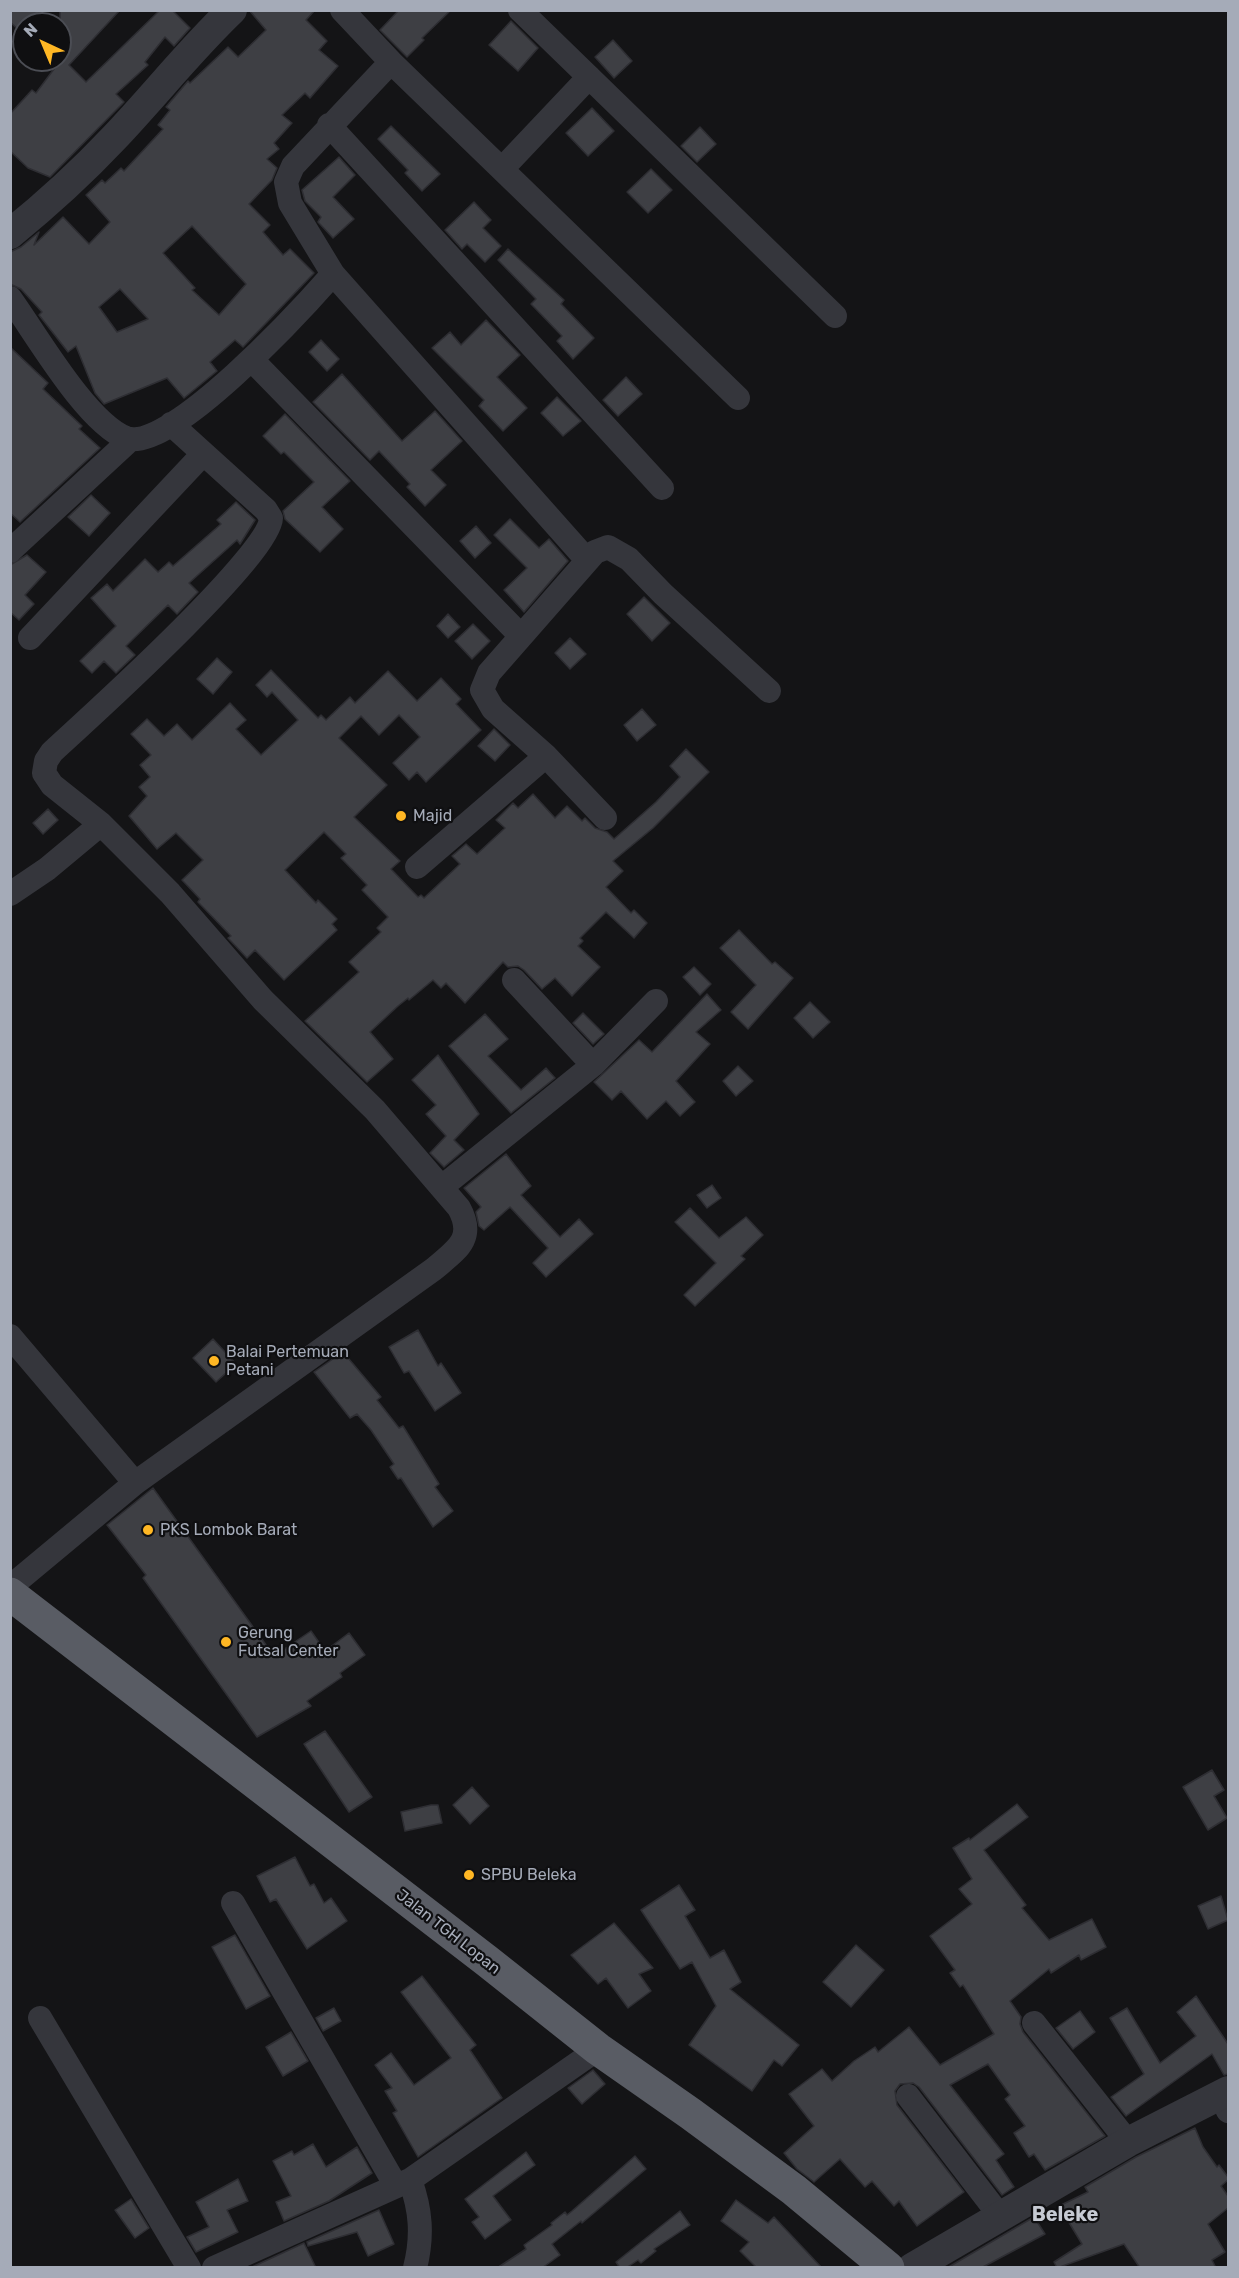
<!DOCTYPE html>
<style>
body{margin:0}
#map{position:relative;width:1239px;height:2278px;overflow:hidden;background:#141416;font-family:Rubik,sans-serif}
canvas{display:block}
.frame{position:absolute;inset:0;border:12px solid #a5abb8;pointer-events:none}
.north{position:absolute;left:12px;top:12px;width:60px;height:60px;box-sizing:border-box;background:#0f0f11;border:2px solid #4b4d54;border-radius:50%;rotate:316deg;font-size:16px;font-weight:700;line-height:24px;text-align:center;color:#a5abb8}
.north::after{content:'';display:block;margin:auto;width:21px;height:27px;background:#ffb724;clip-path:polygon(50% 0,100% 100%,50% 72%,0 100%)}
</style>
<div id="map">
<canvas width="1239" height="2278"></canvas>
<div class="frame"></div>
<div class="north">N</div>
</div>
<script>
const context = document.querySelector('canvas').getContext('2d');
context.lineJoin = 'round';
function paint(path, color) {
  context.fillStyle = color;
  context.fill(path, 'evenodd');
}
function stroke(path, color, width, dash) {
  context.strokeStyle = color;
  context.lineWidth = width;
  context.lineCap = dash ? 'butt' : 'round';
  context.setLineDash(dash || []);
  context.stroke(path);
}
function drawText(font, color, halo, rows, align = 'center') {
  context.font = font + ' Rubik,sans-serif';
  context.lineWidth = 4.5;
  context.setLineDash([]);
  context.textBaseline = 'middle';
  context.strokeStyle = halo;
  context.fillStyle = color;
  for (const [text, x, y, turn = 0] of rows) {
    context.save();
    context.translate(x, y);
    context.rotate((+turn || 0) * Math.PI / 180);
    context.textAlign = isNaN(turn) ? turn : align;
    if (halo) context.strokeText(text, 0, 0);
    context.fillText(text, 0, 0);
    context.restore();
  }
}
const building = new Path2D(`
 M10,10H41L29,24H24L21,32L10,22Z
 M60,10H120L69,65L86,82L160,10H172L190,28L174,46L165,37L145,62L148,65L116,94L124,102L50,177L28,168L10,151V114L32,90L36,93L60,61Z
 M249,10H315L306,20L327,41L319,50L338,66L310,98L305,93L282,115L292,123L274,143L279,149L267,159L277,168L272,180L249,204L270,225L263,232L283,255L290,249L314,273L243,347L235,340L210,362L217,371L184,398L167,378L104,404L95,393L76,346L68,352L39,315L42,312L21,289L10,284V252L21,247L39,232L34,245L63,217L89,244L110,222L86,195L102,180L105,183L121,168L124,171L163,129L158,125L170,110L166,107L188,81L190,83L228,47L238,57L266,30ZM192,226L246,284L219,315L192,290L195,288L163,253ZM120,289L148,319L117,332L99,307Z
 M399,10H451L422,38L424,40L407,57L380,30Z
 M511,21L538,48L518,71L489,45Z
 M613,40L632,61L614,78L595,57Z
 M592,108L614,131L588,156L566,133Z
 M391,126L440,174L422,191L405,173L408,170L378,139Z
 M700,127L716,144L697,162L681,146Z
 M339,157L355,175L333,197L354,219L333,238L318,222L321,217L305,201L302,190Z
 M651,169L672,190L648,213L627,192Z
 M474,202L491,220L483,228L501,246L485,262L467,244L462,249L445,230Z
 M508,249L564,300L561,304L594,338L573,359L557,341L562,336L531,304L536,299L498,260Z
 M486,320L520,355L497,377L527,408L503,431L479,406L484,400L432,348L450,332L461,345Z
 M321,340L339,359L327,371L309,352Z
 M10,347L48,383L43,389L82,426L79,429L100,448L20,522L10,513Z
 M342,374L402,441L435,411L462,441L431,470L446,485L425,506L407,487L410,484L379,451L370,460L313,402Z
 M626,377L642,394L618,416L603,400Z
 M557,397L581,421L563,436L541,413Z
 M285,414L350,481L322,507L343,529L320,552L285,519L283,511L314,482L284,452L281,454L263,436Z
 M91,495L110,513L89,536L68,517Z
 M236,502L255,520L240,544L237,540L189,583L198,592L177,614L168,605L126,646L135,655L116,673L104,661L92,673L80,661L116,626L91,598L107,584L113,591L145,559L158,572L169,562L173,566L221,524L217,520Z
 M510,519L539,548L549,539L568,561L524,612L504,590L527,568L494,535Z
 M476,526L491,543L475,558L460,541Z
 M27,555L46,572L25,595L34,604L19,620L10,612V565Z
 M644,597L670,623L652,641L627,614Z
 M448,614L460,627L448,638L437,626Z
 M473,624L490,641L472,659L455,641Z
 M570,638L586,654L570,669L555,653Z
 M217,658L232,672L213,694L197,679Z
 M271,670L318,718L321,715L326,720L350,697L355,703L388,671L417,701L441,678L461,699L456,704L481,730L426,782L417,772L409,780L393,763L420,737L399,715L379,735L361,716L339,738L387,785L354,817L400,861L391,869L418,897L421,895L424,898L460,864L452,856L466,844L477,854L505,828L496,820L513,803L518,808L533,794L555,818L567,806L582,821L585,818L595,828L607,832L614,839L656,802L680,777L670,766L686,749L709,772L653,828L613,861L623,871L606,887L631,913L634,910L647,923L634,938L606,912L580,938L583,941L578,946L600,967L572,996L555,978L542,989L524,970L518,966L508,967L503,962L465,1003L446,983L441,988L433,980L409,1000L408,998L398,1006L370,1032L393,1059L367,1082L305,1021L359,972L349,962L381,932L377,928L388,917L362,890L367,885L341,858L346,854L324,832L285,870L316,903L318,900L337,919L332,924L337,930L284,980L255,950L247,958L228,938L231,936L198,902L200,899L182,880L203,860L176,833L157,849L129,816L147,796L139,787L150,777L140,765L151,755L131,734L147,719L164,736L177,724L192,740L230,703L246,720L236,729L261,755L298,720L272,692L267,697L256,685Z
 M642,709L656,725L637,741L624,725Z
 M494,729L510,745L495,761L478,746Z
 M48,809L58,820L43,834L33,823Z
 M739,930L772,964L775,962L793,978L748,1029L731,1012L756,985L720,948Z
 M694,967L711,984L700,995L683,977Z
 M707,994L721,1010L696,1032L710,1044L676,1081L695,1102L680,1116L666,1101L647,1119L621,1091L612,1100L594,1082L639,1040L652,1052Z
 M810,1002L830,1022L813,1038L794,1018Z
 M583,1013L604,1034L593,1044L573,1023Z
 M485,1014L508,1039L488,1056L521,1090L546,1068L555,1078L511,1113L449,1046Z
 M438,1055L479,1114L454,1140L464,1150L444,1167L430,1153L446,1136L426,1114L436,1105L412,1080Z
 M738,1066L753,1081L736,1096L723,1081Z
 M506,1154L531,1186L521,1195L560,1237L579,1219L593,1234L546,1277L533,1263L548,1248L510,1207L484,1230L479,1226L476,1212L481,1207L464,1188Z
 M712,1185L721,1198L707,1208L697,1195Z
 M690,1208L719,1238L746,1217L763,1235L741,1256L745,1259L695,1306L684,1295L716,1263L675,1222Z
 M418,1330L438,1366L441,1363L461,1393L435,1411L409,1371L404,1373L389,1347Z
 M213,1339L236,1364L216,1382L193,1358Z
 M343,1352L381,1397L377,1400L399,1428L403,1426L439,1484L435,1487L453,1511L433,1527L401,1478L398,1479L390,1467L394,1464L371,1430L357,1414L350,1418L314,1372Z
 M153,1488L274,1656L311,1631L325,1651L349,1633L365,1655L340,1673L342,1677L307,1701L311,1706L257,1737L143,1578L146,1575L107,1525Z
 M325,1731L372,1797L349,1812L304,1744Z
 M1212,1770L1224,1790L1214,1796L1227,1818L1208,1830L1183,1787Z
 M472,1787L489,1806L470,1824L453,1805Z
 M1017,1804L1028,1817L984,1850L1026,1905L1022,1908L1049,1940L1092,1919L1106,1947L1081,1960L1079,1955L1051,1973L1049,1969L1010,2001L1021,2017L1020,2024L1023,2032L1105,2136L1045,2170L1034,2154L1029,2157L1014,2133L1025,2126L1005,2099L1010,2095L988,2064L950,2085L1004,2154L996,2160L1014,2187L1002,2195L919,2087L913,2083L900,2084L895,2091L897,2105L964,2192L917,2226L899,2201L894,2206L872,2181L865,2187L840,2159L814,2182L797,2169L784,2153L814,2126L789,2094L822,2069L832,2081L854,2061L875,2047L878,2052L909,2027L940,2065L994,2034L963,1985L960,1987L950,1973L955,1970L930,1936L972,1904L959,1889L972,1879L953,1848L969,1838L970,1840Z
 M431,1805H438L442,1823L405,1831L401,1812Z
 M295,1857L310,1886L314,1884L324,1903L331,1898L347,1921L307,1949L276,1899L270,1902L257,1876Z
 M679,1885L695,1910L685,1916L710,1958L724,1950L741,1982L730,1989L799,2045L782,2066L774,2060L752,2091L689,2045L716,2006L692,1962L680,1969L641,1910Z
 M1221,1896L1228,1920L1208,1929L1198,1906Z
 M614,1923L653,1968L639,1974L651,1991L628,2008L606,1978L598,1984L571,1955Z
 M235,1935L270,1996L246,2009L212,1947Z
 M856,1945L884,1970L851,2007L823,1982Z
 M422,1976L476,2045L470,2050L502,2098L418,2157L393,2113L397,2111L385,2091L392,2088L375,2065L391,2053L414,2085L451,2058L401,1992Z
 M1196,1996L1228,2044V2074L1224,2075L1212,2054L1126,2116L1111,2097L1144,2074L1110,2018L1127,2008L1160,2063L1196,2036L1177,2012Z
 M334,2008L341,2021L323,2031L316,2018Z
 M1080,2011L1095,2032L1073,2049L1056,2028Z
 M291,2032L308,2061L283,2076L266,2047Z
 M593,2070L605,2084L582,2104L568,2088Z
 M1195,2128L1203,2147L1217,2167L1219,2165L1228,2177V2180L1221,2186L1228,2196V2208L1208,2224L1225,2252L1212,2260L1216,2268H1140L1124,2244L1057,2268L1054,2262L1082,2244L1059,2206L1088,2192L1085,2187L1136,2157Z
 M313,2144L326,2167L357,2147L372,2173L329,2201L284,2221L276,2202L291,2196L273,2161L292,2151L294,2155Z
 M526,2152L535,2165L493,2196L511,2220L485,2239L472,2222L479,2217L465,2199Z
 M635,2156L646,2169L582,2223L581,2221L552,2244L560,2255L542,2268H497L526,2249L524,2245L552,2225L551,2223L565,2212L567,2215L572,2211Z
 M238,2179L248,2201L227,2210L238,2232L196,2252L187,2237L209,2227L196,2202Z
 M131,2199L149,2228L135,2238L115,2210Z
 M736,2200L768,2223L774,2217L822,2268H757L740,2251L749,2242L721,2221Z
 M379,2210L394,2244L368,2256L357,2232L308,2246L307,2242Z
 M680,2211L690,2225L654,2249L656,2251L641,2263L638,2260L626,2268H620L616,2262Z
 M1034,2217L1045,2234L981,2268H947Z
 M304,2243L316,2268H250Z`);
const minor = new Path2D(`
 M342,10L391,62L738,398
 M520,10L835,316
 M391,62L293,166L286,182L290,203L333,274L587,560
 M329,125L662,488
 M502,169L589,77
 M10,298C36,334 86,422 126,438C170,454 304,307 333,274
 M253,361L521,636
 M10,551L131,439
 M30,638L203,454
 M605,818L546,756L493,709L482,690L489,673L595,552L608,547L629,559L663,594L769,691
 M417,867L546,756
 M10,894L47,869L101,824
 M514,980L593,1065
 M443,1186L593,1065L656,1001
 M10,1336L135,1483
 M10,1587L135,1483L434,1269C456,1250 476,1239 459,1208L375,1110L263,1000L170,893L101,824L52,785L44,773L46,761L52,752C88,719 270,555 271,518L266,510L171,424
 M233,1903L396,2186
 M40,2018L189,2268
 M1034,2023L1128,2142
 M1220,2095L1228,2111
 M908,2096L1000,2216
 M410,2180C421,2210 423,2236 415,2268
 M214,2268L410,2180L598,2049`);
const tertiary = new Path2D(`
 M10,234C47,204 82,172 114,138C154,96 190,50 232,10
 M912,2268L1128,2142L1228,2091`);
const trunk = new Path2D(`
 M10,1594L487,1961L598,2049L691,2114L794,2190L888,2268`);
const markers = [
 [401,816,6,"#ffb724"],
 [214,1361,6,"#ffb724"],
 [148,1530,6,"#ffb724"],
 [226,1642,6,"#ffb724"],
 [469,1875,6,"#ffb724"]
];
const poiNames = [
 ["Majid",413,816],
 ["Balai Pertemuan",226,1352],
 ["Petani",226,1370],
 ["PKS Lombok Barat",160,1530],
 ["Gerung",238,1633],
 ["Futsal Center",238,1651],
 ["SPBU Beleka",481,1875]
];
const streetNames = [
 ["Jalan TGH Lopan",448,1932,38]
];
const quarterNames = [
 ["Beleke",1065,2215]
];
paint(building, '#3e3f44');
stroke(building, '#2e2e33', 1.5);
stroke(minor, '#35363c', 24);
stroke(tertiary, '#35363c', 30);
stroke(trunk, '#595c64', 33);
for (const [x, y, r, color] of markers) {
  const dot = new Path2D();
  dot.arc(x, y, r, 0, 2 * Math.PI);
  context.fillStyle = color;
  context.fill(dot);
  stroke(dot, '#0f0f11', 2);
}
drawText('16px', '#a5abb8', '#0f0f11', poiNames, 'left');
drawText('16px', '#a5abb8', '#0f0f11', streetNames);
drawText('bold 20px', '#c6cad3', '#0f0f11', quarterNames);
</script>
